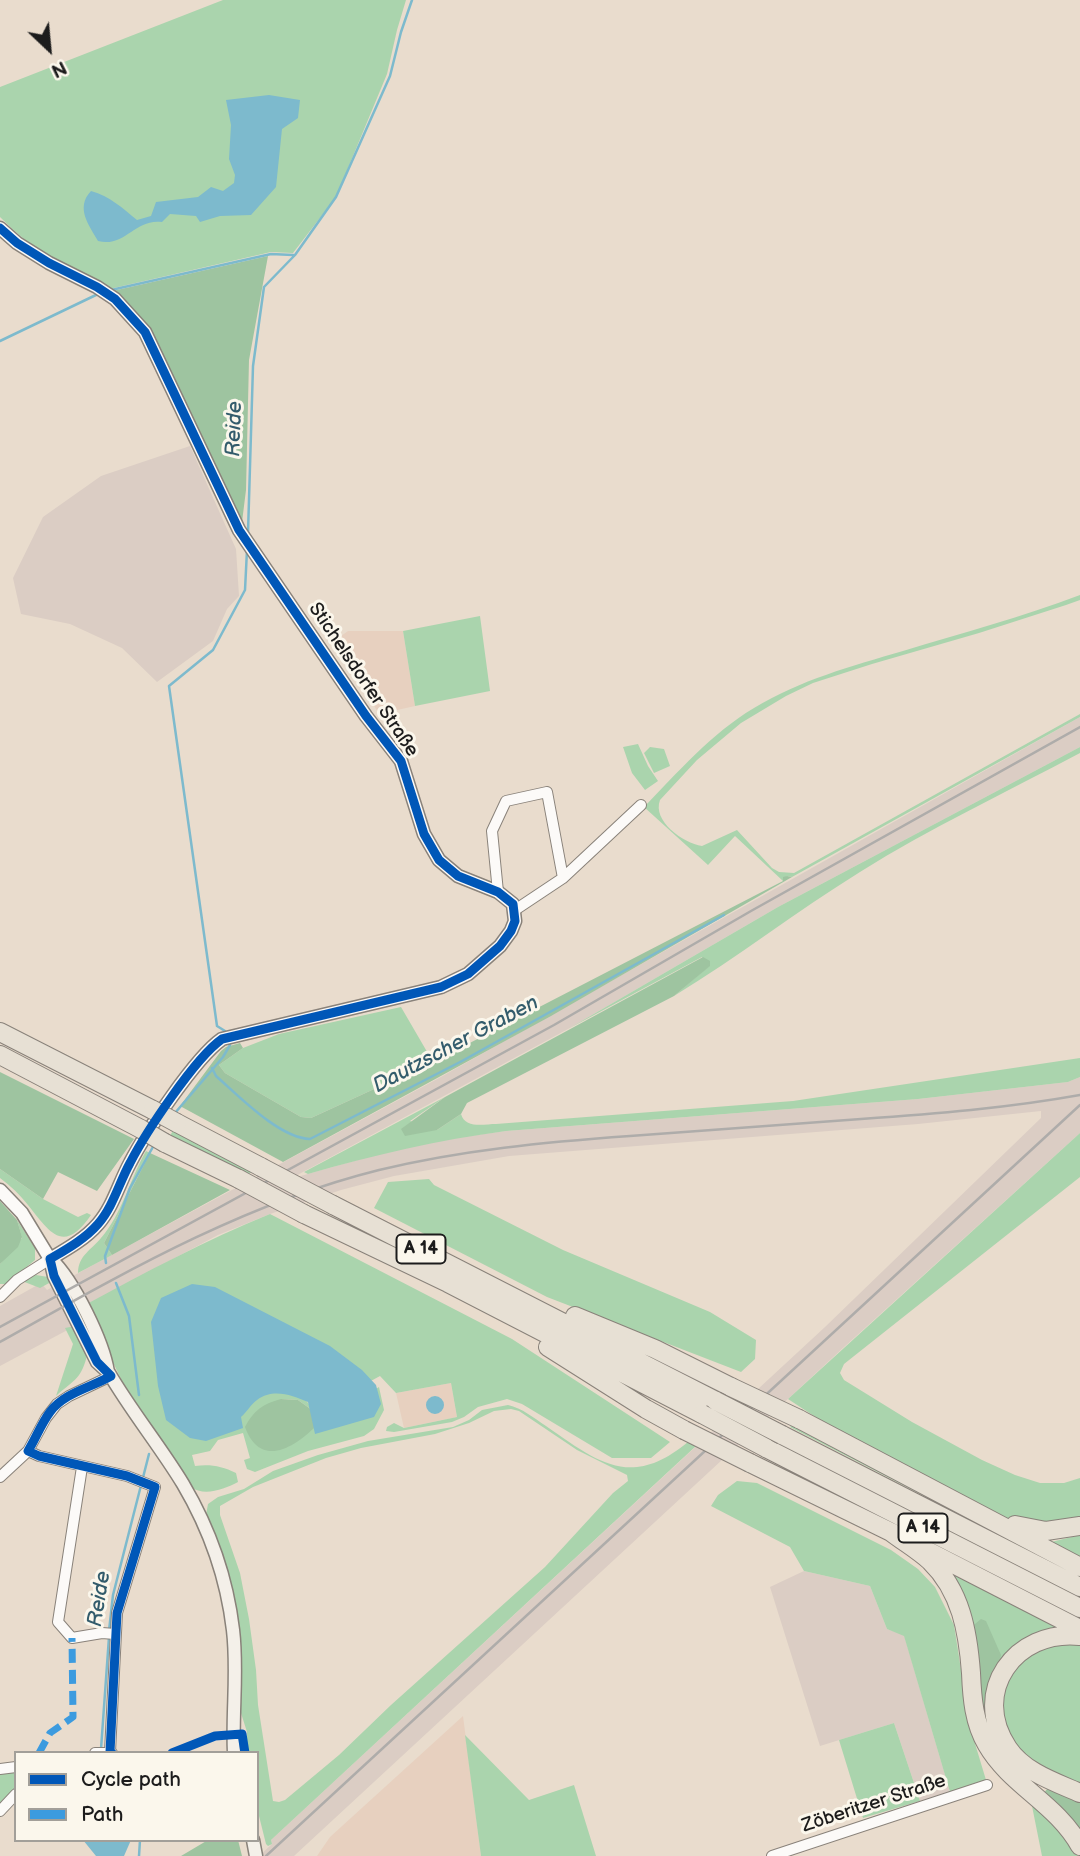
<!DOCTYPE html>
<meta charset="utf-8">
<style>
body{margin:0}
#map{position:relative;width:1080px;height:1856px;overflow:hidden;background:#e9dccd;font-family:"Balsamiq Sans",sans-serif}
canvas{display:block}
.legend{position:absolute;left:14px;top:1751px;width:245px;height:91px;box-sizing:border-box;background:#fbf7ec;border:2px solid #a29f99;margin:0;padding:9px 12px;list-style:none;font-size:21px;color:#1c1c1c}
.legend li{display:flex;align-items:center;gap:14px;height:35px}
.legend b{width:35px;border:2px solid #a29f99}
.north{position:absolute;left:14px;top:14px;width:70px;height:70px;-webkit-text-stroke:5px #fbf7ec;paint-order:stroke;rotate:154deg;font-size:19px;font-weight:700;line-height:28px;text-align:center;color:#1c1c1c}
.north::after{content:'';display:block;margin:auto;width:24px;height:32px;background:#1c1c1c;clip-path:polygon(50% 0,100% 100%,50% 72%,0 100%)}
</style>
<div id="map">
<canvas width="1080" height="1856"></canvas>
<ul class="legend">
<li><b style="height:9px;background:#0057b8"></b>Cycle path</li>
<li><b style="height:9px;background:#3c9bdf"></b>Path</li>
</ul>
<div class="north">N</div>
</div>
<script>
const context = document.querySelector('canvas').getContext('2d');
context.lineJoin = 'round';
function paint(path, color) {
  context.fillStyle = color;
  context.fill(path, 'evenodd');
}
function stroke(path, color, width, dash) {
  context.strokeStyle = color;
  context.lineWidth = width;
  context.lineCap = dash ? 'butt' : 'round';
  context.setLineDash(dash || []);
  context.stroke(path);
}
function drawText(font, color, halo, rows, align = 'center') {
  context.font = font + ' "Balsamiq Sans",sans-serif';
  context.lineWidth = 6;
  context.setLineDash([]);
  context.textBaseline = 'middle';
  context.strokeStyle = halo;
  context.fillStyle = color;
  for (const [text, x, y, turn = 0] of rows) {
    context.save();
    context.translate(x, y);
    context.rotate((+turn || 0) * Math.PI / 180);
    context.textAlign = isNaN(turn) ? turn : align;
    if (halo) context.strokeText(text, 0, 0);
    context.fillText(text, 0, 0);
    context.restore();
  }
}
const built = new Path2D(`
 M348,631H403L415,706L379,714L334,641Z
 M451,1383L457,1417L404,1428L396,1393Z
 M463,1716L481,1856H317L330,1837Z`);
const industrial = new Path2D(`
 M190,446L236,549L239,596L227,609L213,641L157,682L122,648L70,624L21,614L13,578L43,517L101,476Z
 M1080,717V747L778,907L568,1029L290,1179L375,1155L445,1139L506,1131L918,1099L1068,1082L1080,1077V1133L843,1348L294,1856H259L272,1844L271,1840L825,1327L1041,1118V1111L918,1124L509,1156L394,1176L341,1190L270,1214L218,1235L70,1314L75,1326L0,1366V1306L41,1283L47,1290L439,1078Z
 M804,1571L870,1586L887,1629L904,1635L950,1792L920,1801L894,1723L820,1746L770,1587Z`);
const green = new Path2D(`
 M223,0H406L397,30L387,74L336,197L293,253L271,252L105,290C66,269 31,249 0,217V87Z
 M1080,595V600L1066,605L979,633L872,664L813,683L786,696L741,723L697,760L660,800C652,821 683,843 702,846L737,830L772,868L779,872L794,873L1080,714V717L792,877L787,876L783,881L735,836L708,865L644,807C678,772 712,733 754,708C800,680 852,666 903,651C962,633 1022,617 1080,595Z
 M480,616L490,691L415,706L403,631Z
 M638,744L648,766L658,781L645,790L632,773L623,747Z
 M650,747L664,749L670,766L654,773L644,753Z
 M1080,747V753C1007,792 930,828 860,872C797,911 738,957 674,996L709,966L702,957L568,1029L778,907Z
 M401,1007L433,1062L311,1118L301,1117L225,1073L219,1065L243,1048L279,1034Z
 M1080,1058V1077L1068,1082L918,1099L506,1131C438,1140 374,1155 308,1174L304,1172L445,1097L410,1121L437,1130L461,1114C465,1129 484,1124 496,1124L793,1101Z
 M173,1131L252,1172L245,1176L169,1137Z
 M1080,1133V1177L844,1364L840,1373L844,1380L912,1422L982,1460L1015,1475L1040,1483H1064L1080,1478V1522L1059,1527L1010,1521L824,1428L820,1420L788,1399Z
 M146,1151L150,1153L104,1243L112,1255L78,1273C78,1256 91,1250 101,1238C122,1214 130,1179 146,1151Z
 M0,1169L43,1199L78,1217L87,1213L91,1215C63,1256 49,1231 28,1205C20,1195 11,1186 0,1178Z
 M429,1179L434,1185L563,1250L710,1312L756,1340L755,1359L741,1372L547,1297L374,1208L388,1182Z
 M270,1214L512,1339L670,1442L651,1458H612L522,1404L507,1399L478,1407L464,1417L452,1422L394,1432L386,1431L387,1427L394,1423L404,1428L457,1417L451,1383L396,1393L380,1376L369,1382L214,1290L247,1407C251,1404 255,1398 260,1396C279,1384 304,1390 312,1410L298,1400L281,1399L316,1426L379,1387L384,1410L374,1429L364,1436L308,1451L255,1472L247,1469L244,1460L250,1458L243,1433L218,1440L210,1451L192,1455L195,1466C210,1464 222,1466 236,1473L238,1482C225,1489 204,1497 191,1487L122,1381L85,1305C146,1272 206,1240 270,1214Z
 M17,1220L35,1248V1260L6,1284H0V1264L22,1238Z
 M36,1275L48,1277L51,1282L40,1288L22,1281Z
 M75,1326L88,1352C81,1380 76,1378 56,1396L73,1344L65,1328Z
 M508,1405C522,1408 534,1418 546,1426C599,1463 631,1489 688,1442L696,1446L271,1840L272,1844L268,1846L266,1844L257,1808V1753H247V1732L240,1710L241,1656L236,1607L221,1551L206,1515L208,1504L218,1497L244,1489L273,1471L318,1455L368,1441L453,1427L469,1420L482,1410ZM511,1409L519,1411L577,1450L627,1475L628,1481L613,1493L545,1567L391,1705L339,1755L285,1800L279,1802L273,1801L258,1705L256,1670L249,1619L240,1573L220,1515V1506L253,1487L326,1458L361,1448L435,1434L469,1423L494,1411Z
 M793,1424L1080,1570V1576L790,1427Z
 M776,1439L1080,1594V1602L771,1445Z
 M737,1481L757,1483L891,1550L918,1569L935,1587L954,1625L970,1727L986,1780L950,1792L904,1636L887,1629L870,1586L804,1571L790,1547L711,1506L718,1495Z
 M1080,1535V1561L1047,1543Z
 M938,1563L1064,1627L1000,1669L969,1629Z
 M1080,1642V1786L1033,1764L1005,1734L1001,1684L1036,1647Z
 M894,1723L920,1801L863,1818L839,1740Z
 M465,1735L529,1800L574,1785L596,1856H481Z
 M16,1772V1787L0,1804V1774Z
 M1030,1796L1074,1844L1078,1856H1042Z`);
const forest = new Path2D(`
 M268,256L249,360L246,490L242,522L230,504L167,367L108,292Z
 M787,876L792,877L551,1016L283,1162L180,1106L221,1051L226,1047L240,1043L243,1048L219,1065L225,1073L301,1117L311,1118L433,1062L783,881V877Z
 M703,957L710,961V966L674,996L467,1103L461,1114L437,1130L405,1136L401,1129L445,1097Z
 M0,1072L134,1139L97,1191L58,1172L43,1199L0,1169Z
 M150,1153L230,1190L112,1255L104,1243Z
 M0,1201L17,1220L22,1237L18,1247L0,1264Z
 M281,1399L298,1400L312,1410L316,1426C293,1449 260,1468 245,1427C254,1410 263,1404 281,1399Z
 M981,1619L986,1621L1001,1655L988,1712L982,1708L978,1654L973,1652L969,1629Z
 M1048,1788L1080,1798V1838L1042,1795Z
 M208,1840H238L242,1856H181Z`);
const water = new Path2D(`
 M269,95L300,100L298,118L282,129L276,187L251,215L220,216L200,222L196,216L170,214L162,222C135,218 125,248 98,241C89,225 75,208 91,191C110,196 122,208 137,220L151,216L156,202L198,197L211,187L223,191L234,183L235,175L229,159L231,125L226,100Z
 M192,1284L215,1287L330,1346L362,1370L376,1385L381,1404L374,1417L315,1434L308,1402C292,1395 273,1388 257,1400C251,1404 247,1412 241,1417L243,1428L206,1441L190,1438L166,1420L158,1386L151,1322L161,1298Z
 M426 1405a9 9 0 1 1 18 0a9 9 0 1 1-18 0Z
 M83,1840H131L124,1856H96Z`);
const stream = new Path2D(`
 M111,290L271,254L293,255
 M0,341L98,294
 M248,533L253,366L264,287L295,255L336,197L390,76L401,32L412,0
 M225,1031L217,1026L169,686L213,650L245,590L247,550
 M212,1068L216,1076C239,1096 279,1138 310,1139L462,1061L724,915
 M175,1113L223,1057L230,1045
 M106,1263L105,1256L130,1188L154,1145
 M116,1283L129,1316L139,1395
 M109,1631L113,1595L149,1454
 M101,1749L109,1637
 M139,1856L140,1840`);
const minor = new Path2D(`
 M498,892L492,831L506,801L547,792L563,878
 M515,910L563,878L641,805
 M0,1297L17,1280L50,1259
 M28,1451L39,1456L127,1476L155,1487L117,1613L110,1752
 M82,1467L58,1622L72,1638L102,1633L115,1634
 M0,1477L28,1451L46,1418L57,1404L69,1396L111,1376
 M95,1753H112
 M0,1769L16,1767
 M0,1811L16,1794
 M772,1856L987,1785`);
const tertiary = new Path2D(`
 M0,228L17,243L49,263L97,287L115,299L145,332L239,530L366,716L401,761L424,834L439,860L458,876L498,892L513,904L515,921L511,931L500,946L468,974L441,987L222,1039C195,1058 146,1132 130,1163C119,1183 113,1207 98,1224C85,1239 67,1249 50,1259L22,1213L0,1190`);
const secondary = new Path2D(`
 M50,1259L54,1276L97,1362L109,1373C131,1411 160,1446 183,1484C209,1528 227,1579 233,1630C238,1671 232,1712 234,1753
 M51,1259C74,1281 103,1341 108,1372
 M253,1840L256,1856`);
const motorway = new Path2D(`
 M0,1032L153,1110
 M0,1055L141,1129
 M177,1123L261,1167
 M165,1143L239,1179
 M333,1205L716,1401
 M304,1214L448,1283L702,1414
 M575,1316L655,1349L731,1387
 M548,1347L646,1409L684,1430
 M799,1419L1080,1567
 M782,1435L1080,1587
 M766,1448L1080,1608
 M750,1463L899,1536
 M1015,1525L1046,1531L1080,1526
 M891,1532C904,1542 918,1550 930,1561C961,1591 968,1632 971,1673C972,1698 974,1723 987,1745C1010,1785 1057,1804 1080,1846
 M924,1549L1080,1629
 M1080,1636C1015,1629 970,1692 1008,1748C1024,1772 1055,1782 1080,1793`);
const rail = new Path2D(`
 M0,1327L554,1025L751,911L1080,727
 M0,1342C122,1274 242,1204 379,1170C462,1150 546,1142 630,1136C707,1130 784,1125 861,1119C934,1114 1008,1108 1080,1095
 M266,1856L1080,1105`);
const motorwayBridge = new Path2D(`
 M153,1110L177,1123
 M141,1129L165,1143
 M261,1167L333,1205
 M239,1179L304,1214
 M731,1387L799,1419
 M716,1401L782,1435
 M702,1414L766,1448
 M684,1430L750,1463`);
const quiet = new Path2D(`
 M39,1753L50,1733L73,1717L72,1638`);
const cycleway = new Path2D(`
 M0,228L17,243L49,263L97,287L115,299L145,332L239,530L366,716L401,761L424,834L439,860L458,876L498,892L513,904L515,921L511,931L500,946L468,974L441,987L222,1039C195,1058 146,1132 130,1163C119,1183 113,1207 98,1224C85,1239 67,1249 50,1259L54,1276L97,1362L111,1376C90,1388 64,1393 50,1412C41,1424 36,1438 28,1451L39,1456L127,1476L155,1487L117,1613L110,1752L112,1753
 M172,1753L215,1736L242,1734L245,1753`);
const shields = [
 [421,1249,49],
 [923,1528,49]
];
const shieldNames = [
 ["A 14",421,1249],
 ["A 14",923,1528]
];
const streetNames = [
 ["Stichelsdorfer Straße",363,680,56],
 ["Zöberitzer Straße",874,1804,-18]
];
const waterNames = [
 ["Reide",235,429,-88],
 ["Dautzscher Graben",456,1045,-28],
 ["Reide",100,1599,-81]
];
paint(built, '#e7d0bf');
paint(industrial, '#dbcdc4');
paint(green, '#aad4ad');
paint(forest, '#9ec4a0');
paint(water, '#7dbacd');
stroke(stream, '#7dbacd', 2.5);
stroke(minor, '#89827a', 12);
stroke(tertiary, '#89827a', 15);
stroke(secondary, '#89827a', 15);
stroke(motorway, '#89827a', 20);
stroke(minor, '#fcfaf8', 10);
stroke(tertiary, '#fcfaf8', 12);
stroke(secondary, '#f4f0e9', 12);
stroke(motorway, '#e7e0d4', 18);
stroke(rail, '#aeacaa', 2.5);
stroke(motorwayBridge, '#89827a', 20, []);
stroke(motorwayBridge, '#e7e0d4', 18);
stroke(quiet, '#3c9bdf', 7, [14, 7]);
stroke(cycleway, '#0057b8', 9);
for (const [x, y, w] of shields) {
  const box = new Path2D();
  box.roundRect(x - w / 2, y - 14.5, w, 29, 5);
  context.fillStyle = '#fbf7ec';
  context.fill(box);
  stroke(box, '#1c1c1c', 2);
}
drawText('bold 18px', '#1c1c1c', null, shieldNames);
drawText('19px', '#1c1c1c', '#fbf7ec', streetNames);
drawText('italic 21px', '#335c6c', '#fbf7ec', waterNames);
</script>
